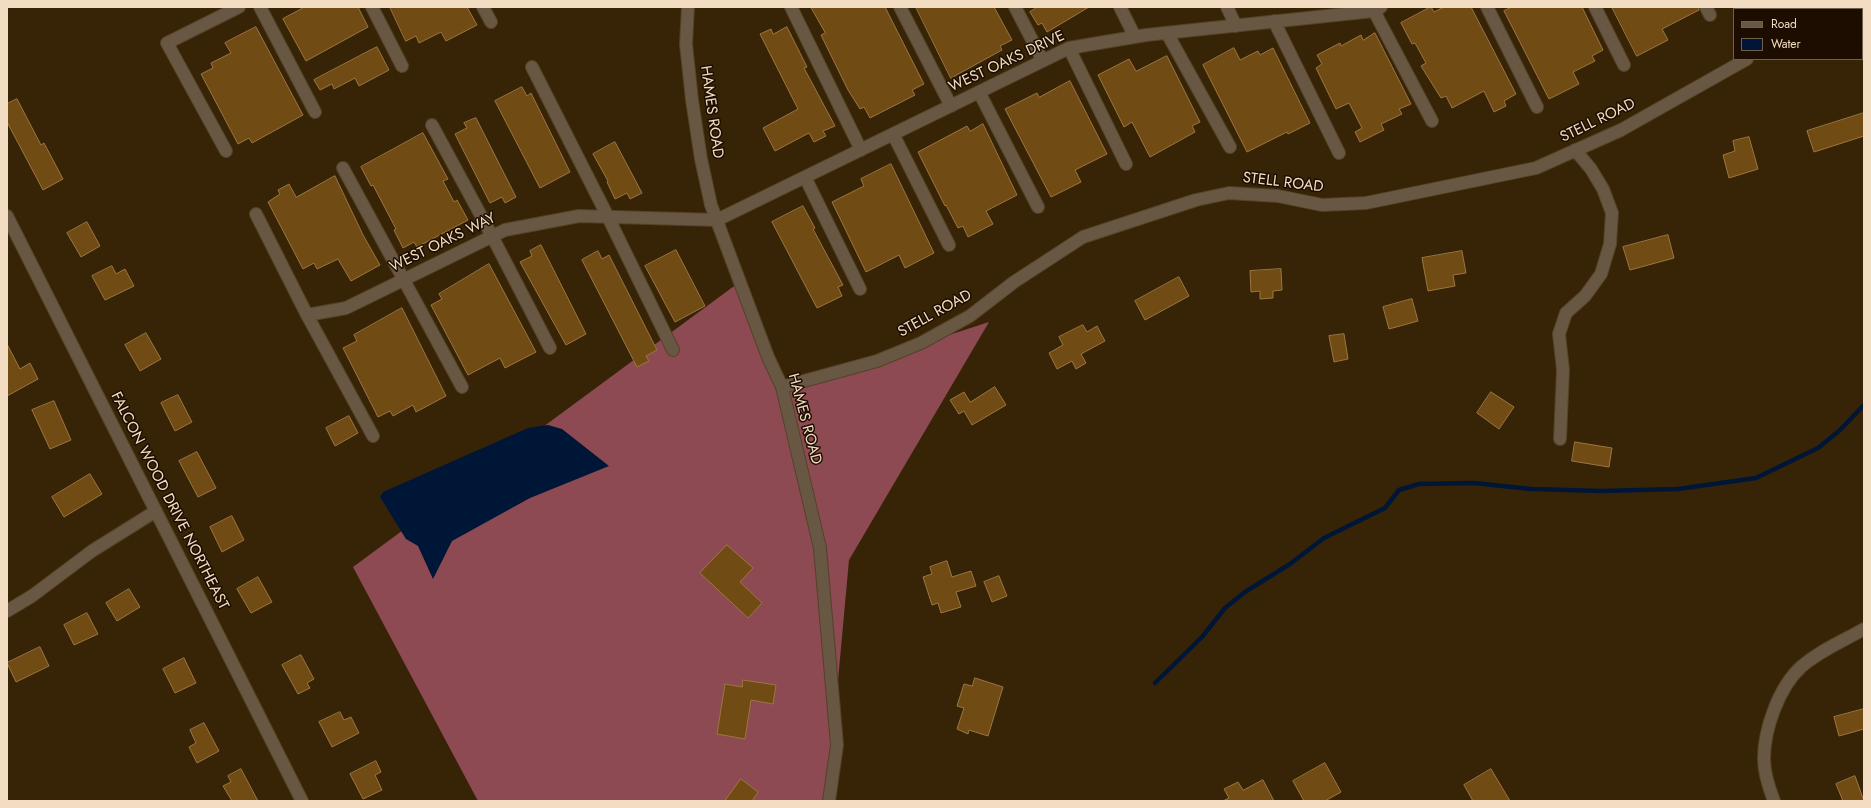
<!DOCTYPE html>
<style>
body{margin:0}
#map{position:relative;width:1871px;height:808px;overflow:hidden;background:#372407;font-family:Jost,sans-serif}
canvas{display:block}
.frame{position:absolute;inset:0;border:8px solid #f2ddc2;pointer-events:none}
.legend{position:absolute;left:1733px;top:8px;width:130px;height:52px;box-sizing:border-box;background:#1c0d00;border:1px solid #72604e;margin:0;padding:5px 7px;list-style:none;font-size:12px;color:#f2ddc2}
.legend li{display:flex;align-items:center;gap:8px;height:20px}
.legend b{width:20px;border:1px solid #72604e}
</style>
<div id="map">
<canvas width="1871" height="808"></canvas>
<div class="frame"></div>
<ul class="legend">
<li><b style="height:5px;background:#675743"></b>Road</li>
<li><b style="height:11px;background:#001637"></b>Water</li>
</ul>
</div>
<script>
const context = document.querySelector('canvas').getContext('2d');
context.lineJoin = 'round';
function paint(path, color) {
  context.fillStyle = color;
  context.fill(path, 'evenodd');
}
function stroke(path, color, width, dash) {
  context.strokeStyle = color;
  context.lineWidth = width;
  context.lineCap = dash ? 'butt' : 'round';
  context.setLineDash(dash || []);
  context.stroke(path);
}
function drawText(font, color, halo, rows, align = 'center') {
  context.font = font + ' Jost,sans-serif';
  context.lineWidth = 3;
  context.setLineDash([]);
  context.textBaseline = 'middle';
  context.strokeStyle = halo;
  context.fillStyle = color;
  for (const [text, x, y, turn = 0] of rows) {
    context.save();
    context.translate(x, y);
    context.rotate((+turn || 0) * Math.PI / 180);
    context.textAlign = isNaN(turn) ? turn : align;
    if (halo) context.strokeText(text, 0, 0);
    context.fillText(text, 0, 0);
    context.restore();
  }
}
const forest = new Path2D(`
 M745,278L786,388L989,322L849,560L827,801H478L353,567Z`);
const water = new Path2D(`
 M548,425L562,429L609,466L530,498L452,541L433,579L418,546L406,539L380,497L383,492L528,428Z`);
const stream = new Path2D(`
 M1155,683L1202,637L1225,608L1245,592L1290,564L1324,538L1385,508L1399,490L1419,484L1474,483L1531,489L1602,491L1678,489L1756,478L1818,448L1839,431L1864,405`);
const building = new Path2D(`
 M305,7H358L368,27L306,61L283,19Z
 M390,7H467L477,25L446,41L441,32L419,43L416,36L406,41Z
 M811,7H885L924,84L912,90L915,95L870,118L864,107L860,109L848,90L821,35L825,33Z
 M916,7H994L1012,40L1000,46L1002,50L951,78Z
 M1038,7H1089L1047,32L1042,23L1038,25L1030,12Z
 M1431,7L1434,12L1444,7H1471L1516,94L1504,101L1506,106L1494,112L1484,91L1452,108L1446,96L1441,98L1421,66L1426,63L1415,43L1412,44L1401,23Z
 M1512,7H1582L1603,50L1592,56L1595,61L1573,72L1579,84L1549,99L1504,11Z
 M1612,7H1699V10L1662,29L1668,40L1637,56Z
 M256,27L303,115L252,143L249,138L238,144L201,74L213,68L211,63L231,53L225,43Z
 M787,27L807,67L804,68L835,126L823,131L826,136L814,142L809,133L775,151L763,128L798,109L760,34L771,29L773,34Z
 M1375,33L1411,104L1399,109L1402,114L1381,124L1384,130L1360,142L1355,132L1362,128L1349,103L1336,109L1316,68L1322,64L1317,55L1340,43L1341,46L1361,35L1363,40Z
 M377,47L389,70L359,86L355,78L334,89L332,84L320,90L314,80Z
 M1234,48L1240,60L1258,51L1260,55L1273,48L1310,123L1288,134L1287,132L1247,152L1203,65Z
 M1167,56L1200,122L1192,126L1195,132L1150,157L1132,122L1124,127L1098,75L1129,59L1136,71Z
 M1070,81L1107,154L1075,170L1081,182L1051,197L1005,109L1037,93L1039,97Z
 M522,87L527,96L531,93L570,172L540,188L495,101Z
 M17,99L41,145L44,143L63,179L43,190L7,122V104Z
 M1864,113V136L1814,152L1807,131Z
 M476,118L516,197L505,203L502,197L490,203L455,134L467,128L464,123Z
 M983,124L1017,195L986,211L993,224L968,237L963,226L958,228L946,205L945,206L918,152L967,126L970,131Z
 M423,133L448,179L443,181L454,202L457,200L468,220L417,247L414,242L403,248L394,230L396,229L373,185L371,186L361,167Z
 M1749,137L1758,169L1729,178L1723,155L1735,151L1733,141Z
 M615,142L642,193L630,199L627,193L615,199L607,182L608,181L593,154Z
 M891,164L934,253L905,268L899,255L866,272L832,202L864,186L861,179Z
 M335,176L363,235L380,265L351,281L338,259L317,269L314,263L303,269L268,202L280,194L278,190L289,184L296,197Z
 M803,206L815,228L813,229L843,285L838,287L842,296L817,308L772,222Z
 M87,222L100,246L81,257L67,233Z
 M1668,235L1674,258L1630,270L1623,247Z
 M541,245L586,334L566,345L520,262L532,256L530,251Z
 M676,250L705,306L675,322L645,266Z
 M598,251L602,259L609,255L657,350L646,356L649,361L637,367L582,260Z
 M1462,251L1466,273L1453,275L1455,286L1428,291L1422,258Z
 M489,264L536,352L505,368L500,358L468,375L431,305L442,299L439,294Z
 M112,266L116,274L125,269L134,286L105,300L92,276Z
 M1281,269L1282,290L1273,291V298L1260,299V291L1251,292L1250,271Z
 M1179,277L1189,296L1145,320L1135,301Z
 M1412,299L1418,321L1389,329L1383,307Z
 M402,308L446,396L416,412L413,405L393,416L390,411L378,417L343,348L357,341L354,335Z
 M1083,325L1087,332L1097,326L1105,341L1081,354L1086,363L1076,369L1072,361L1057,369L1049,353L1063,345L1059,337Z
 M146,333L161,359L140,371L125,345Z
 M1344,334L1348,359L1334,362L1329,336Z
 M7,344L20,369L30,363L38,379L7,396Z
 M995,387L1006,405L972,425L964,411L959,414L950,400L964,392L970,402Z
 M1491,392L1514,407L1499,429L1477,413Z
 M178,395L192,422L175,431L161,403Z
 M54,401L71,440L50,449L32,410Z
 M349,416L358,433L335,446L326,428Z
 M1575,442L1612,448L1609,467L1572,461Z
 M197,452L216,488L198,497L179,461Z
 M90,474L102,494L64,517L52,497Z
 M232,516L244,540L222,552L210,527Z
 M727,545L753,568L740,582L762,603L748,618L700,573Z
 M947,561L952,577L971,571L976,586L956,592L961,607L941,613L938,603L932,605L923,577L932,574L930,567Z
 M999,576L1007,596L992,602L984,582Z
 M258,577L272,602L251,613L237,589Z
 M129,589L140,607L117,621L106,603Z
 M87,613L98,634L74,645L64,625Z
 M40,647L49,666L16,682L7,663Z
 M301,655L314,679L307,683L310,688L298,694L282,665Z
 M184,658L196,683L175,693L163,669Z
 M975,678L1003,687L988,736L969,730L968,734L957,729L964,708L957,706L964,684L972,686Z
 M743,680L776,685L773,704L751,700L745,739L717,734L725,684L742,687Z
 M1864,709V729L1839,736L1834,717Z
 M340,712L344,720L351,717L359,733L332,747L319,722Z
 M204,723L219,751L197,763L189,747L196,743L190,730Z
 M376,761L381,772L375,775L382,790L363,799L350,774Z
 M1325,763L1341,792L1325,801H1304L1293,781Z
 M241,769L258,801H232L223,786L231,782L228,776Z
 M1491,769L1510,801H1473L1464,785Z
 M1855,776L1864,801H1843L1836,784Z
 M741,779L758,792L752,801H725Z
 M1263,780L1274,801H1223L1229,798L1224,789L1238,782L1243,790Z`);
const minor = new Path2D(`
 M260,7L315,112
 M372,7L402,66
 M483,7L491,22
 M688,7L686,44L692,100L701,159L711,205L768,357L782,387L820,548L837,745L829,801
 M791,7L861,150
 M900,7L951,106
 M1015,7L1043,61
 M1120,7L1135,37
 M1227,7L1236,26
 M1487,7L1537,107
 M1595,7L1624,65
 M1706,7L1710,15
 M1858,9L1862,7
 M1374,11L1432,121
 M1274,21L1339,153
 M1167,33L1230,147
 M1069,48L1126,164
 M532,67L608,217L673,350
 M979,92L1038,207
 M432,125L492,236L550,348
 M893,134L949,245
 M226,151L167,43L239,7
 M343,168L462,387
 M805,177L860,289
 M256,214L307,315L373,436
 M7,216L302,801
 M307,315L346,308L505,230L579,216L717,220L1069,48L1146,35L1374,11L1381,7
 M782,387L877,361L921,343L970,316L1014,282L1083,237L1196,200L1229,193L1278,196L1322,205L1366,203L1536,168L1621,130L1747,59
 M1560,439L1563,370L1559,334L1566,313L1585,296L1601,274L1610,244L1612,213L1603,189L1591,169L1575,150
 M7,611L32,596L92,551L156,511
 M1774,801C1769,788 1764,773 1764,759C1764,729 1779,687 1801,667C1819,651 1843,641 1864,629`);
const streetNames = [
 ["WEST OAKS DRIVE",1007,62,-25],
 ["HAMES ROAD",711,112,82],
 ["STELL ROAD",1598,121,-26],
 ["STELL ROAD",1283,183,7],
 ["WEST OAKS WAY",443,243,-26],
 ["STELL ROAD",935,314,-29],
 ["HAMES ROAD",804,419,75],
 ["FALCON WOOD DRIVE NORTHEAST",169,501,63]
];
paint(forest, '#8d4a52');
paint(water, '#001637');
stroke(stream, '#001637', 4.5);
paint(building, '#704c14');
stroke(building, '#9c7641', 1);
stroke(minor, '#554225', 14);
stroke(minor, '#675743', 12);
drawText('15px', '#f2ddc2', '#1c0d00', streetNames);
</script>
